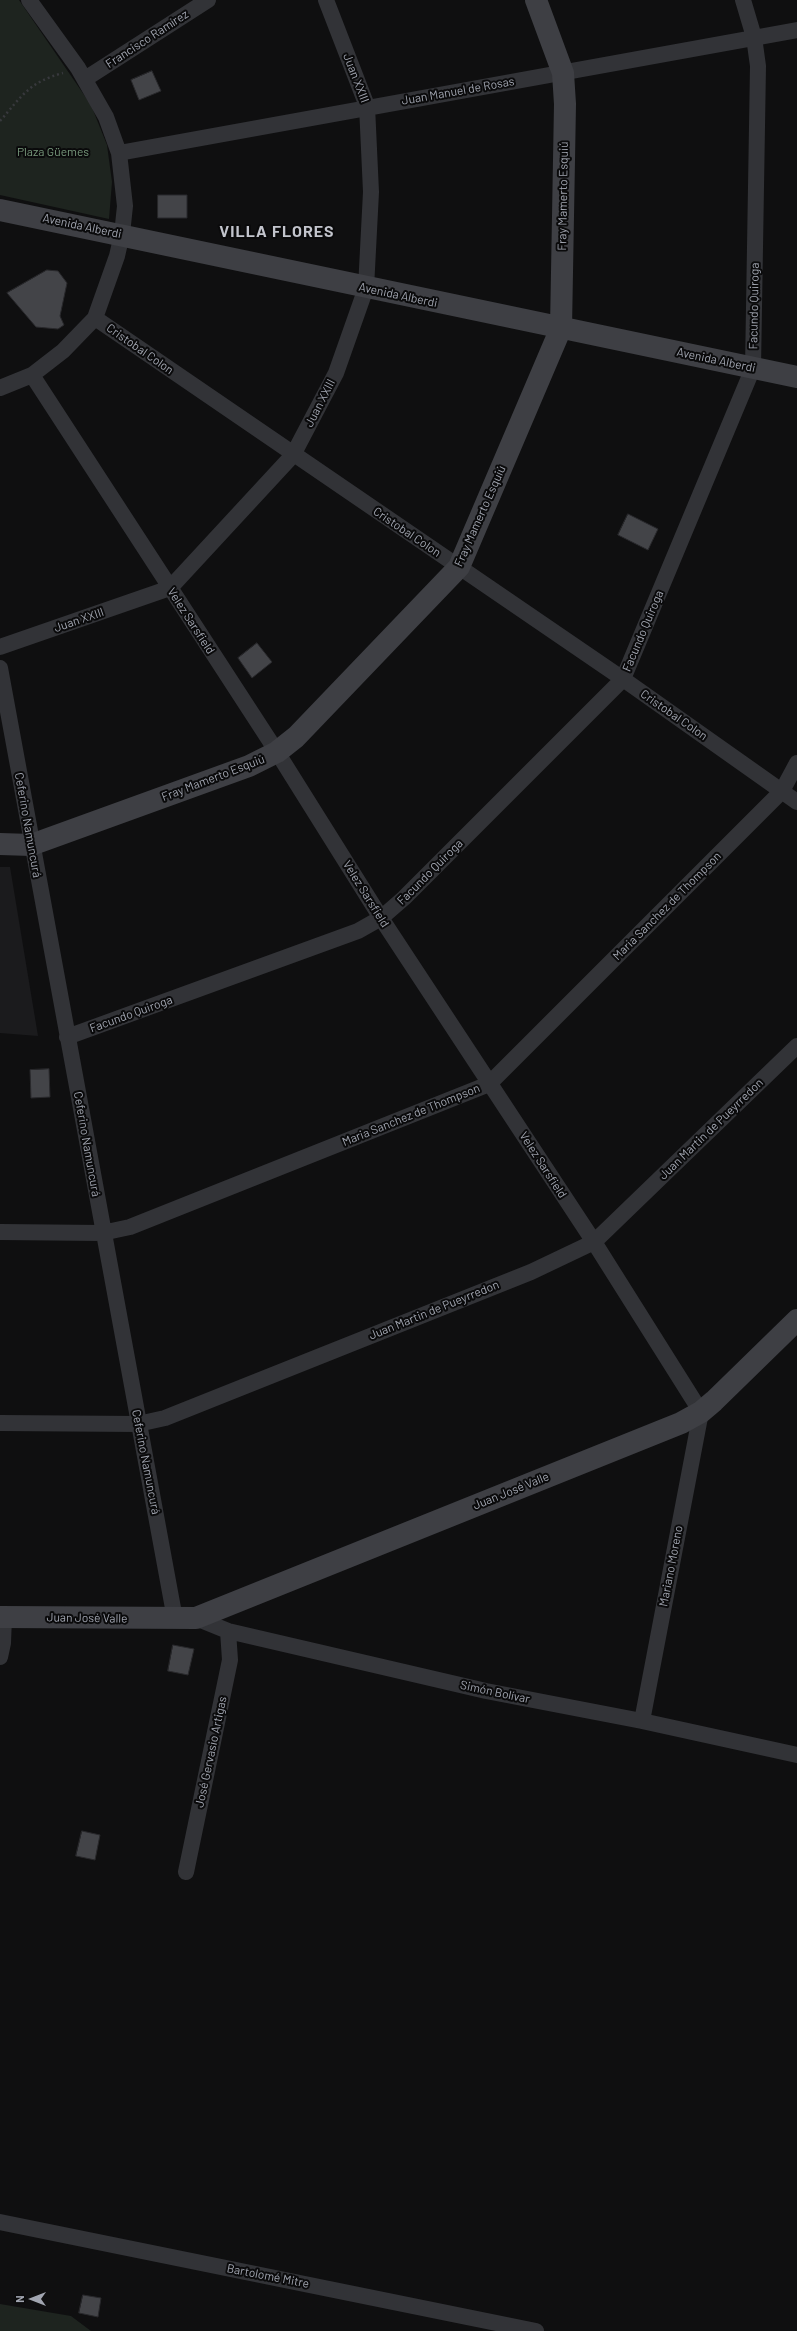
<!DOCTYPE html>
<meta charset="utf-8">
<style>
body{margin:0}
#map{position:relative;width:797px;height:2331px;overflow:hidden;background:#0f0f10;font-family:Barlow,sans-serif}
canvas{display:block}
.north{position:absolute;left:12px;top:2279px;width:40px;height:40px;-webkit-text-stroke:3px #0a0a0b;paint-order:stroke;rotate:270deg;font-size:11px;font-weight:700;line-height:16px;text-align:center;color:#a1a5b0}
.north::after{content:'';display:block;margin:auto;width:14px;height:18px;background:#a1a5b0;clip-path:polygon(50% 0,100% 100%,50% 72%,0 100%)}
</style>
<div id="map">
<canvas width="797" height="2331"></canvas>
<div class="north">N</div>
</div>
<script>
const context = document.querySelector('canvas').getContext('2d');
context.lineJoin = 'round';
function paint(path, color) {
  context.fillStyle = color;
  context.fill(path, 'evenodd');
}
function stroke(path, color, width, dash) {
  context.strokeStyle = color;
  context.lineWidth = width;
  context.lineCap = dash ? 'butt' : 'round';
  context.setLineDash(dash || []);
  context.stroke(path);
}
function drawText(font, color, halo, rows, align = 'center') {
  context.font = font + ' Barlow,sans-serif';
  context.lineWidth = 4;
  context.setLineDash([]);
  context.textBaseline = 'middle';
  context.strokeStyle = halo;
  context.fillStyle = color;
  for (const [text, x, y, turn = 0] of rows) {
    context.save();
    context.translate(x, y);
    context.rotate((+turn || 0) * Math.PI / 180);
    context.textAlign = isNaN(turn) ? turn : align;
    if (halo) context.strokeText(text, 0, 0);
    context.fillText(text, 0, 0);
    context.restore();
  }
}
const built = new Path2D(`
 M0,867H10L38,1036L0,1033Z`);
const green = new Path2D(`
 M0,0H19L91,105L107,145L112,182L109,219L0,195Z
 M0,2304L71,2316L91,2331H0Z`);
const building = new Path2D(`
 M152,71L161,91L139,100L131,80Z
 M158,195H187V218H158Z
 M47,270L58,271L67,283L60,316L64,325L58,329L36,327L7,293Z
 M628,514L658,529L648,550L618,535Z
 M257,643L272,662L252,678L238,658Z
 M49,1069L50,1097L31,1098L30,1070Z
 M173,1645L194,1649L188,1675L168,1671Z
 M82,1831L100,1835L95,1860L76,1856Z
 M83,2295L101,2298L98,2317L79,2313Z`);
const path = new Path2D(`
 M0,121C22,96 29,82 63,73`);
const street = new Path2D(`
 M85,79L208,0
 M119,153L797,30
 M95,318L623,679L797,802
 M32,375L277,752L381,918L594,1242L701,1412L642,1721
 M0,388L32,375L63,351L95,318L117,256L122,234L125,206L119,153L106,117L78,68L29,0
 M0,647L170,588L293,455L336,373L366,288L371,192L367,106L326,0
 M0,668L175,1619
 M67,1037L358,931L381,918L404,898L623,679L753,368L758,66L754,37L743,0
 M0,1232L102,1233L130,1227L489,1084L782,791L797,763
 M0,1423L138,1424L165,1418L531,1272L594,1242L797,1046
 M196,1618L228,1631L486,1691L642,1721L797,1755
 M0,1657L3,1643L4,1617
 M186,1872L230,1660L228,1631
 M0,2222L536,2331`);
const secondary = new Path2D(`
 M0,210L797,377
 M0,844L31,845L249,766L277,752L296,737L459,567L561,328L565,104L563,73L536,0
 M0,1617L196,1618L681,1423L701,1412L714,1401L797,1320`);
const streetNames = [
 ["Francisco Ramírez",147,39,-33],
 ["Juan XXIII",356,78,69],
 ["Juan Manuel de Rosas",458,91,-10],
 ["Fray Mamerto Esquiú",563,196,-89],
 ["Avenida Alberdi",82,226,12],
 ["Avenida Alberdi",398,295,12],
 ["Facundo Quiroga",754,306,-89],
 ["Cristobal Colon",140,349,35],
 ["Avenida Alberdi",716,360,12],
 ["Juan XXIII",320,403,-63],
 ["Fray Mamerto Esquiú",480,516,-66],
 ["Cristobal Colon",407,532,34],
 ["Juan XXIII",79,620,-19],
 ["Velez Sarsfield",191,621,57],
 ["Facundo Quiroga",643,631,-67],
 ["Cristobal Colon",674,715,35],
 ["Fray Mamerto Esquiú",213,778,-21],
 ["Ceferino Namuncurá",28,825,80],
 ["Facundo Quiroga",430,872,-45],
 ["Velez Sarsfield",366,894,58],
 ["Maria Sanchez de Thompson",667,906,-45],
 ["Facundo Quiroga",131,1014,-20],
 ["Maria Sanchez de Thompson",411,1115,-22],
 ["Juan Martin de Pueyrredon",711,1129,-44],
 ["Ceferino Namuncurá",87,1144,80],
 ["Velez Sarsfield",543,1165,57],
 ["Juan Martin de Pueyrredon",434,1310,-22],
 ["Ceferino Namuncurá",146,1462,79],
 ["Juan José Valle",511,1491,-22],
 ["Mariano Moreno",671,1566,-79],
 ["Juan José Valle",87,1618,1],
 ["Simón Bolívar",495,1692,12],
 ["José Gervasio Artigas",211,1752,-78],
 ["Bartolomé Mitre",268,2276,11]
];
const parkNames = [
 ["Plaza Güemes",53,152]
];
const districtNames = [
 ["VILLA FLORES",277,232]
];
paint(built, '#1b1b1d');
paint(green, '#1e241f');
paint(building, '#434448');
stroke(building, '#29292c', 1);
stroke(path, '#38393d', 2.5, [2, 3]);
stroke(street, '#323337', 16);
stroke(secondary, '#3e3f44', 22);
drawText('12px', '#a1a5b0', '#0a0a0b', streetNames);
drawText('12px', '#799a7d', '#0a0a0b', parkNames);
context.letterSpacing = '1px';
drawText('bold 16px', '#c2c4cc', '#0a0a0b', districtNames);
context.letterSpacing = '0px';
</script>
